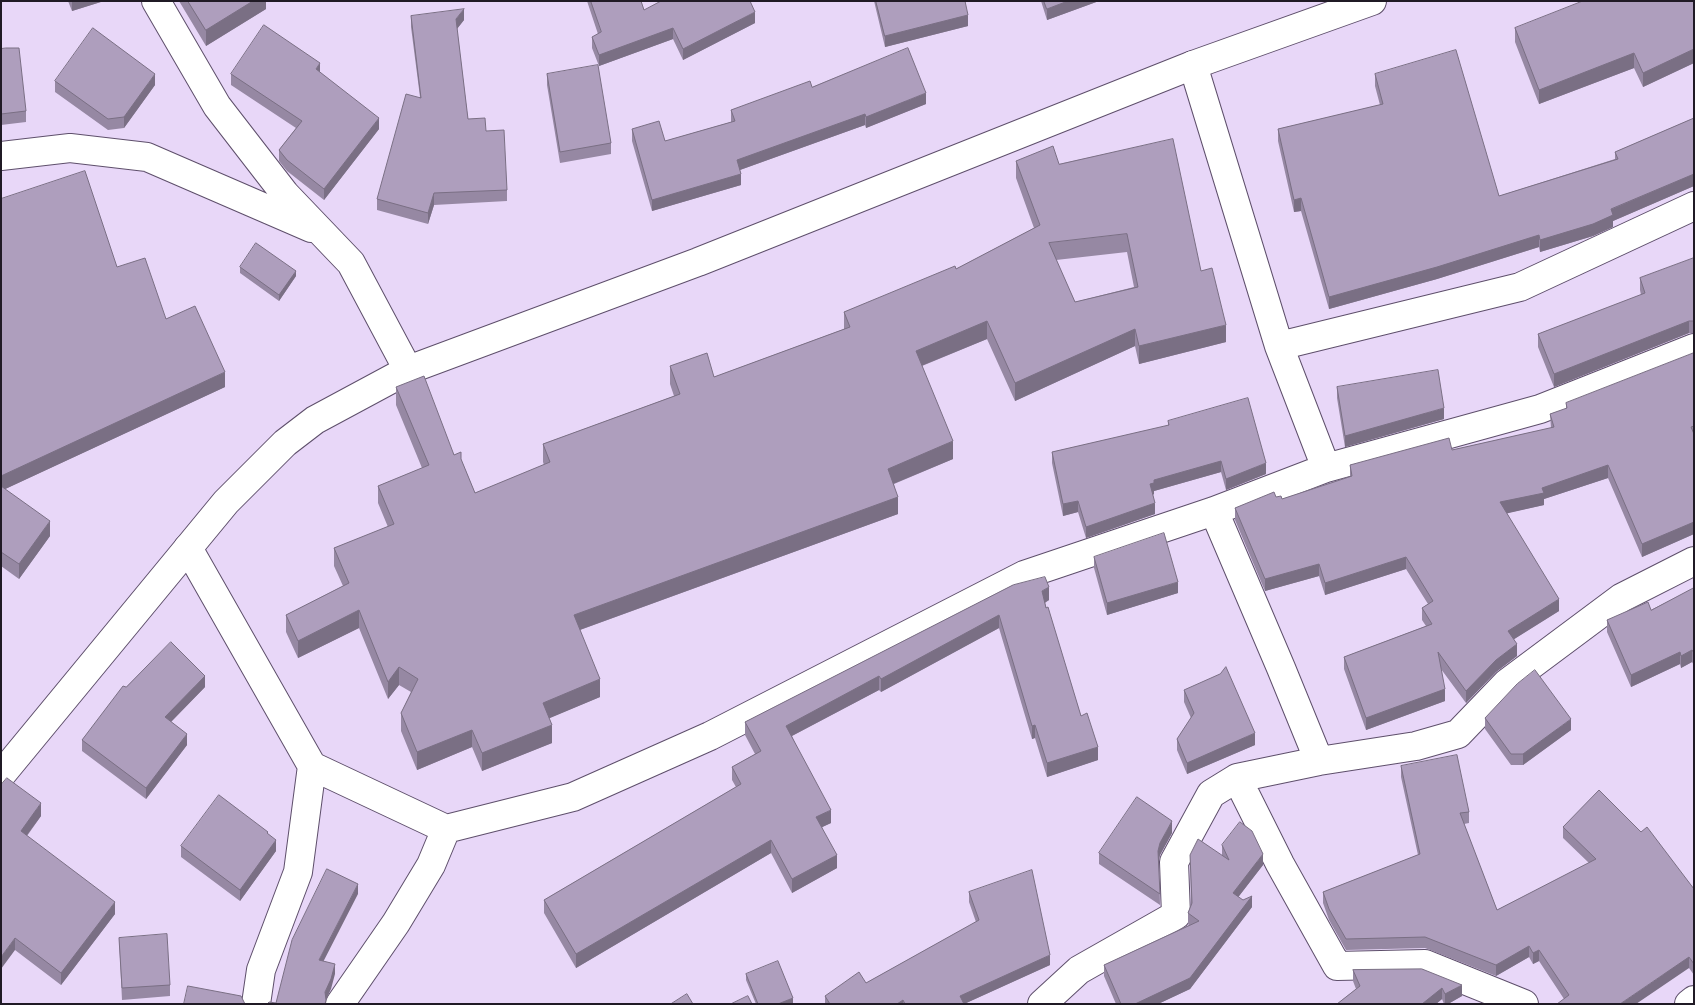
<!DOCTYPE html>
<style>
body{margin:0}
#map{position:relative;width:1695px;height:1005px;overflow:hidden;background:#e8d7f8;font-family:"Varela Round",sans-serif}
canvas{display:block}
.frame{position:absolute;inset:0;border:2px solid #201a25;pointer-events:none}
</style>
<div id="map">
<canvas width="1695" height="1005"></canvas>
<div class="frame"></div>
</div>
<script>
const context = document.querySelector('canvas').getContext('2d');
context.lineJoin = 'round';
function stroke(path, color, width, dash) {
  context.strokeStyle = color;
  context.lineWidth = width;
  context.lineCap = dash ? 'butt' : 'round';
  context.setLineDash(dash || []);
  context.stroke(path);
}
function paint(path, color) {
  context.fillStyle = color;
  context.fill(path, 'evenodd');
}
const minor = new Path2D(`
 M156,1L217,106L285,194L351,263L408,370
 M1193,65L1279,346L1326,468
 M1,156L70,148L147,157L311,228
 M1279,346L1520,287L1694,206
 M188,548L312,766L446,829L573,797L710,736L1024,575L1214,511L1326,468L1540,409L1694,348
 M1319,761L1416,746L1458,734L1507,683L1621,598L1694,561
 M1237,778L1280,864L1337,966L1425,964L1524,1004
 M256,1004L261,970L298,872L312,766
 M340,1004L396,923L431,865L446,829
 M1042,1004L1079,970L1176,915L1174,862L1211,794L1237,778L1319,761L1281,668L1214,511
 M1689,1004L1694,1000`);
const highway = new Path2D(`
 M1,775L226,502L285,443L315,420L408,370L698,262L1193,65L1372,1`);
const wall = new Path2D(`
 M68,1H104L72,11Z
 M179,1H266V9L206,46Z
 M587,1H641L644,10L755,23L683,60L673,39L599,66L592,48V37L598,34Z
 M874,1H965L968,26L885,47Z
 M1041,1H1099L1047,20Z
 M1694,1V63L1643,87L1634,68L1539,104L1515,42V28Z
 M411,16L464,20L457,29L468,119L486,131L507,190V201L434,205L428,224L377,210V199L420,97L411,27Z
 M1,49L26,111V122L1,125Z
 M320,72L379,129L324,200L287,171L279,161V150L296,128L231,85V74Z
 M547,74L611,143V154L560,163L547,85Z
 M1375,74L1499,196L1615,159V152L1694,118V186L1613,221V227L1593,236L1540,252L1539,247L1437,279L1329,309L1301,211L1294,212L1278,141V129L1380,105L1375,86Z
 M55,81L155,85L124,128L108,130L55,92Z
 M812,87L926,104L866,128L865,125L740,170L741,185L652,211L632,141V129L665,141L731,122V110Z
 M1016,161L1059,164L1201,271L1226,342L1139,364L1135,346L1015,401L987,339L922,366L953,459L894,484L898,514L580,630L600,697L549,718L552,743L482,771L472,747L417,770L401,731V713L411,692L399,685L388,699L359,628L298,658L286,632V615L343,586L334,566V548L388,527L378,503V486L422,468L396,405V387L454,455L461,459L475,493L544,465L543,462V444L674,396L670,384V366L714,377L844,329V312L956,269L1034,228L1016,178ZM1127,252L1134,287L1075,302L1056,260Z
 M1,199L117,267L166,319L225,387L5,489L50,536L19,579L1,566Z
 M1694,258V333H1689L1554,387L1538,347V334L1641,295L1640,290V278Z
 M240,267L296,276L279,301L240,273Z
 M1694,353V534L1642,557L1608,478L1544,499V505L1507,513L1559,611L1514,639L1517,656L1496,672L1466,703L1441,669L1445,701L1366,730L1344,669V657L1426,626L1422,620V608L1428,604L1406,569L1325,595L1319,576L1265,591L1235,520V508L1276,497L1282,499L1350,477V465L1452,450L1551,428L1550,414L1566,409V403Z
 M1337,387L1444,419L1345,447L1337,398Z
 M1168,421L1266,474L1226,490L1221,472L1154,491V494L1153,495L1155,514L1086,538L1078,512L1063,516L1052,463V452L1168,426Z
 M1094,557L1178,593L1107,615L1094,568Z
 M1013,585L1049,600L1045,603L1081,716L1098,760L1047,777L1035,738L1032,739L999,628L881,692L879,690L792,736L831,823L822,827L837,868L792,893L771,853L576,968L544,913V900L736,787L732,780V767L755,754L745,735V722Z
 M1694,588V665L1692,662L1681,668L1680,664L1631,687L1607,632V620L1651,610Z
 M126,687H205L171,722L187,745L146,799L82,751V740Z
 M1184,690L1255,745L1187,774L1177,750V739L1191,718L1184,702Z
 M1485,718L1571,730L1523,765H1511L1485,729Z
 M1401,766L1469,812V823L1464,824L1497,910L1589,863L1563,838V827L1694,889V975L1689,968L1564,999L1539,961L1533,964L1529,957L1496,976L1425,948L1346,950L1329,920L1323,903V892L1418,855L1401,777Z
 M7,778L41,816L27,836L115,914L61,985L15,950Z
 M1172,833L1160,855L1159,861L1160,905L1099,864V853Z
 M268,834L276,851L240,901L181,857V846Z
 M1222,845L1263,865L1238,897L1252,907L1190,989L1158,1004H1116L1104,976V965L1189,925L1188,924V913L1191,904L1190,855L1222,856Z
 M969,892L1050,965L964,1004H825V996L866,983L976,922L969,902Z
 M119,938L170,985V996L122,1000Z
 M1422,969L1462,996L1448,1004H1444L1442,999L1436,1004H1337L1356,989L1353,981V970Z
 M746,974L793,1003L756,1004L746,980Z`);
const shadedWall = new Path2D(`
 M72,1H104L72,11Z
 M253,1H266V9L206,46V30Z
 M1068,1H1099L1047,20V9Z
 M464,9V20L456,30V19Z
 M755,12V23L683,60V49Z
 M968,15V26L885,47V36Z
 M673,28V39L599,66V55Z
 M1694,49V63L1643,87V73Z
 M1634,53V68L1539,104V90Z
 M320,63V74L316,69Z
 M155,74V85L124,128V117Z
 M926,93V104L866,128V117Z
 M865,114V125L737,171V160Z
 M379,118V129L324,200V189Z
 M741,174V185L652,211V200Z
 M1694,174V186L1613,221V227L1593,236L1540,252V240Z
 M434,193V205L428,224V213Z
 M1301,198V211L1294,212V200Z
 M1539,235V247L1437,279L1329,309V297Z
 M296,271V276L279,301V295Z
 M987,321V339L916,368V351Z
 M1689,321V333L1554,387V374Z
 M1226,325V342L1139,364V346Z
 M1135,329V346L1015,401V383Z
 M225,372V387L1,491V476Z
 M1444,408V419L1345,447V436Z
 M953,441V459L888,486V469Z
 M1221,461V472L1154,491V494L1150,495V484L1154,480Z
 M1266,463V474L1226,490V479Z
 M1608,465V478L1544,499V505L1500,515V502Z
 M898,497V514L574,632V615Z
 M1078,501V512L1063,516V504Z
 M1155,503V514L1086,538V527Z
 M50,521V536L19,579V564Z
 M1694,522V534L1642,557V544Z
 M1406,557V569L1325,595V583Z
 M1319,564V576L1265,591V579Z
 M1178,582V593L1107,615V603Z
 M1049,587V600L1042,604V591Z
 M1559,599V611L1508,643V631Z
 M359,610V628L298,658V641Z
 M999,615V628L881,692V679Z
 M1517,644V656L1496,672L1466,703V691L1496,660Z
 M1692,650V662L1681,668V656Z
 M1680,652V664L1631,687V675Z
 M399,667V685L388,699V682Z
 M205,676V687L165,728V717Z
 M879,676V690L786,739V726Z
 M600,679V697L543,721V703Z
 M1445,689V701L1366,730V718Z
 M1571,719V730L1523,765V754Z
 M552,725V743L482,771V753Z
 M1035,725V738L1032,739V726Z
 M472,730V747L417,770V752Z
 M1255,733V745L1187,774V763Z
 M187,734V745L146,799V788Z
 M1098,747V760L1047,777V763Z
 M41,803V816L21,843V831Z
 M831,810V823L816,830V817Z
 M1172,821V833L1160,855L1158,862V851L1160,843Z
 M276,840V851L240,901V890Z
 M771,840V853L576,968V954Z
 M1263,854V865L1233,904V893Z
 M837,855V868L792,893V879Z
 M358,884V894L319,970V960Z
 M1252,896V907L1190,989L1158,1004H1135Z
 M115,902V914L61,985V973Z
 M15,938V950L1,969V957Z
 M1529,946V957L1496,976V965Z
 M1539,950V961L1533,964V953Z
 M1050,955V965L964,1004H960V996Z
 M1689,957V968L1636,1004H1620Z
 M335,964V974L331,989L325,1002V992Z
 M1462,985V996L1448,1004H1445V994Z
 M1442,988V999L1436,1004H1422Z
 M793,998V1003L778,1004Z
 M903,1000V1004H897Z`);
const building = new Path2D(`
 M188,1H253L206,30Z
 M591,1H641L644,10L661,1H750L755,12L683,49L673,28L599,55L592,37L601,32Z
 M876,1H965L968,15L885,36Z
 M1044,1H1068L1047,9Z
 M1583,1H1694V49L1643,73L1634,53L1539,90L1515,28Z
 M464,9L456,19L468,119L485,118L486,131L504,130L507,190L434,193L428,213L377,199L406,94L421,98L411,16Z
 M264,25L320,63L316,69L379,118L324,189L287,160L279,150L302,121L231,74Z
 M93,28L155,74L124,117L108,119L55,81Z
 M6,48H19L26,111L1,114V49Z
 M908,48L926,93L866,117L865,114L737,160L741,174L652,200L632,129L659,121L665,141L735,121L731,110L810,81L812,87Z
 M1456,50L1499,196L1618,159L1615,152L1694,118V174L1611,209L1613,215L1593,224L1540,240L1539,235L1437,267L1329,297L1301,198L1294,200L1278,129L1383,104L1375,74Z
 M598,65L611,143L560,152L547,74Z
 M1173,139L1201,271L1212,268L1226,325L1139,346L1135,329L1015,383L987,321L916,351L953,441L888,469L898,497L574,615L600,679L543,703L552,725L482,753L472,730L417,752L401,713L418,679L399,667L388,682L359,610L298,641L286,615L349,583L334,548L394,524L378,486L429,465L396,387L424,376L454,455L461,452V459L475,493L550,462L543,444L680,394L670,366L707,353L714,377L850,327L844,312L955,266L956,269L1040,225L1016,161L1053,146L1059,164ZM1127,234L1138,287L1075,302L1049,243Z
 M85,171L117,267L145,258L166,319L195,306L225,372L1,476V199Z
 M256,243L296,271L279,295L240,267Z
 M1694,258V321H1689L1554,374L1538,334L1645,293L1640,278Z
 M1694,353V426L1691,427L1694,434V522L1642,544L1608,465L1542,488L1544,493L1500,502L1559,599L1508,631L1517,644L1496,660L1466,691L1438,652L1445,689L1366,718L1344,657L1432,624L1422,608L1433,601L1406,557L1325,583L1319,564L1265,579L1235,508L1274,492L1276,497L1281,496L1282,499L1352,476L1350,465L1449,438L1452,450L1554,427L1550,414L1567,408L1566,403Z
 M1438,370L1444,408L1345,436L1337,387Z
 M1248,398L1266,463L1226,479L1221,461L1154,480V483L1150,484L1155,503L1086,527L1078,501L1063,504L1052,452L1169,425L1168,421Z
 M1,486L50,521L19,564L1,552Z
 M1164,533L1178,582L1107,603L1094,557Z
 M1045,577L1049,587L1042,591L1046,608L1048,607L1081,716L1087,713L1098,747L1047,763L1035,725L1032,726L999,615L881,679L879,676L786,726L831,810L816,817L837,855L792,879L771,840L576,954L544,900L741,784L732,767L761,751L745,722L1013,585Z
 M1694,588V653L1692,650L1681,656L1680,652L1631,675L1607,620L1648,602L1651,610Z
 M171,642L205,676L165,717L187,734L146,788L82,740L123,686L126,687Z
 M1226,667L1255,733L1187,763L1177,739L1194,713L1184,690L1220,674Z
 M1535,670L1571,719L1523,754H1511L1485,718L1517,684Z
 M1457,755L1469,812L1460,813L1497,910L1596,859L1563,827L1599,790L1641,832L1647,827L1694,889V964L1689,957L1620,1004H1557L1569,995L1539,950L1533,953L1529,946L1496,965L1425,937L1346,939L1329,909L1323,892L1420,854L1401,766Z
 M7,778L41,803L21,831L115,902L61,973L15,938L1,957V785Z
 M219,795L268,832L267,833L276,840L240,890L181,846Z
 M1137,797L1172,821L1160,843L1158,851L1160,894L1099,853Z
 M1240,822L1252,831L1263,854L1233,893L1243,900L1252,896L1190,978L1135,1004H1121L1104,965L1199,921L1188,913L1192,903L1190,855L1198,839L1229,860L1222,845Z
 M327,869L358,884L319,960L335,964L331,979L325,992L326,1000L325,1004H267L269,1002L276,1003L292,940Z
 M1032,870L1050,955L960,996L964,1004H905L903,1000L897,1004H830L825,996L859,972L866,983L979,920L969,892Z
 M167,934L170,985L122,988L119,938Z
 M778,961L793,998L778,1004H758L746,974Z
 M1422,969L1462,985L1445,994L1442,988L1422,1004H1337L1360,986L1353,970Z
 M188,986L241,996L245,1004H184Z
 M687,994L693,1004H671Z
 M748,996L752,1004H731Z`);
stroke(minor, '#5e4f6b', 30);
stroke(highway, '#5e4f6b', 30);
stroke(minor, '#fff', 28);
stroke(highway, '#fff', 28);
paint(wall, '#9688a3');
paint(shadedWall, '#7a6f84');
paint(building, '#ae9ebd');
stroke(building, '#7a6f84', 1);
</script>
